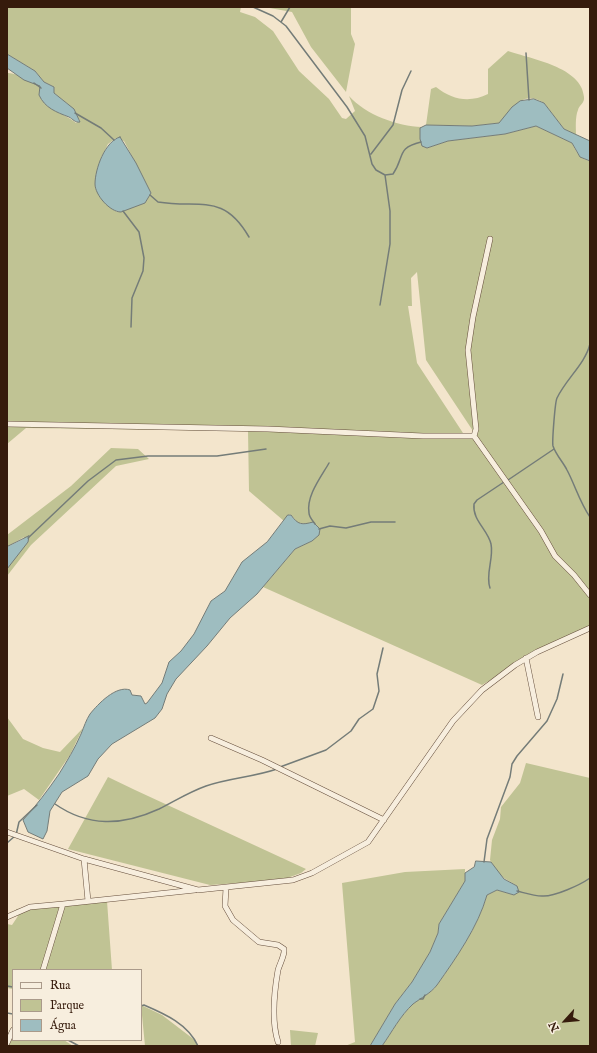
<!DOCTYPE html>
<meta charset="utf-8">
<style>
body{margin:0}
#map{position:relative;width:597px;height:1053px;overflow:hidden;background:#f3e5cc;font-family:"IM FELL English",serif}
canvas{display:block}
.frame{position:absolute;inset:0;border:8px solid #361b0c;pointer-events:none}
.legend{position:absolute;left:12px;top:969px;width:130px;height:72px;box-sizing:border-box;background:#f7eede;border:1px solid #aa9a8a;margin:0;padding:5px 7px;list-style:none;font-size:12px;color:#361b0c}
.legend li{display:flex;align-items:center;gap:8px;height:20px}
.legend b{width:20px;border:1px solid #aa9a8a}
.north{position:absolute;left:545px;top:1001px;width:40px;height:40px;-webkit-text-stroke:3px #f7eede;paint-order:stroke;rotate:243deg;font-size:11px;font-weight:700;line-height:16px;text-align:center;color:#361b0c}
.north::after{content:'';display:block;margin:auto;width:14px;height:18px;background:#361b0c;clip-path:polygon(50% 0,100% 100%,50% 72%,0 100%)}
</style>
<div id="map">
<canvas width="597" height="1053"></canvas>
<div class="frame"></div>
<ul class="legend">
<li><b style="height:5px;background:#f7eede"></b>Rua</li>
<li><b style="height:11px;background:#c0c394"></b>Parque</li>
<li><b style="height:11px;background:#9ebdc0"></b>Água</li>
</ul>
<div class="north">N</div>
</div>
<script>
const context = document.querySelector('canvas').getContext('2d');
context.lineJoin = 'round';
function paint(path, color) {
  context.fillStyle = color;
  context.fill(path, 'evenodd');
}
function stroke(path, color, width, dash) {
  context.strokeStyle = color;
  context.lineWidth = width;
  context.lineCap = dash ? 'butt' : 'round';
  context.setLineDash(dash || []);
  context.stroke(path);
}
const green = new Path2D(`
 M7,7H241L240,12L255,17L273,31L299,71L329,99L342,118L346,119L355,111L349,96C366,115 397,126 422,127L420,129L427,148L448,141L505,134L536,126L572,143C576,151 579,159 590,161V627L551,644L482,685L263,587L295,549L312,541L308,524L298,523L290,514L284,521L249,491L248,431L26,428L7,444V73C16,72 31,82 41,86L39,95C47,111 63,112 76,123L80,121L69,105L54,93V87L44,82L35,71L7,54ZM116,138L124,141L151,193L145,203L117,212L101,198L95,182L101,158L108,144ZM417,272L426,360L475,434L463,433L417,363L408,306H412L411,278Z
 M264,7H351V34L355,44L346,92L311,47L292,12Z
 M508,51C531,59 582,67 584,97C585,103 579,105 578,110C575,117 576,128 576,135L564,129L544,103C518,87 512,116 499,123L472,126L426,125L431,89L436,87C452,100 470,103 488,94V69Z
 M111,448L138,449L149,459L116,466L31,545L7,576V569L24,537L7,547V535L71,486Z
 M7,717L23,739L43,748L60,752L83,728L70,755L39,800L24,789L7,796Z
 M526,763L590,778V1046H382C392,1032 400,1016 413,1004C421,998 431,993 437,985C456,958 478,927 487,895L497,890L514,895L517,886L499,875L490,860L492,840L500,819L501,807L520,783Z
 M108,777L135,790L306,869L301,873L282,880L210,885L68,849Z
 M465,869V881L439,924L438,933L430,952L412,982L395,1004L370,1046H345L355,1042L342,883L405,872Z
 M107,901L112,970H13V989L7,988V924L12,925L18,916L16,909Z
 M141,1005L162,1015L196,1041L198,1046H145Z
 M13,1025V1040H64L73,1046H7V1036Z
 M290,1030L318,1033L315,1046H291Z`);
const water = new Path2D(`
 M7,54L35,71L44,82L54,87V93L74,109L80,122C75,123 73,119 69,117C56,112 45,108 39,95L40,86L24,80L7,68Z
 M534,99L544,103L564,129L590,141V161L580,157L572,143L536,126L505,134L448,141L427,148L422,146L420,139V128L426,125L472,126L499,123L512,107L520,101Z
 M120,137L136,163L151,193L145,203L121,212C110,212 95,195 95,184C95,169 105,141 120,137Z
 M288,515H291C298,525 302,525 313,522L320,529L319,535L312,541L295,549L257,594L230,618L207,646L176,679L167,694L162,709L155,718L112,744L98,759L88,776L62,792L50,811L47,831L43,839L28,832L23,820C36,806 48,790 59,774C67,761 75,748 81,734C84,727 86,720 90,714C98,704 116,685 130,690L132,695L141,696L145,704L147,703L162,683L169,662L181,651L194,634L211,601L225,591L242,562L267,542Z
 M29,536L28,542L7,569V547Z
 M476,861L491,862L504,879L517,886L519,892L514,895L497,890L487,895C478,927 456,958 437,985C431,993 421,998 413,1004C400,1016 392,1032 382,1046H370L395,1004L412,982L430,952L438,933L439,924L465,881V873L474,867Z`);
const stream = new Path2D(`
 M253,7L273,16L286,26L347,107L365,136L372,164L376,170L385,175L393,174C405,157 396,148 421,142
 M281,22L290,7
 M526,53L529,100
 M34,83L41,88
 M75,113L101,128L114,140
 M371,154L393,125L402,90L411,71
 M150,195L158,202C200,209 223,192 249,237
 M123,211L139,232L144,258L143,271L132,298L131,327
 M380,305L390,244V211L385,175
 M590,344C585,364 566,379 557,398C555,402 552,442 553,446C556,455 563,462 567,470C575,485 580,503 590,517
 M508,480L554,449
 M315,524C313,521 309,517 309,513C306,496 321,477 329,463
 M319,529L330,526L346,528L371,522H395
 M28,538L88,481L116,460L148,456H217L266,449
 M490,588C485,574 494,559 491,544C488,530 472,520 474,504L477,500L504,482
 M280,767L326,750L351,731L359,719L373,709L379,691L377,674L383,648
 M55,804C88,827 122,826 159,809C175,801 189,792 206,786C229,778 254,777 277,769
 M7,843L16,835L19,822L37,805
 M484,862L487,839L510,777L512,764L517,756L547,721L557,699L563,674
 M517,891C525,893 534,896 542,896C554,897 580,885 590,878
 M7,986L13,987
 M420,999H423L425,995
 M141,1006L144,1005C165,1014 188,1024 198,1046
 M7,1013L13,1014
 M68,1040L79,1046`);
const minor = new Path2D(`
 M7,424L268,429L423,436H474L476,429L468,350L473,317L490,239
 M474,436L541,531L555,556L574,575L590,595
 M526,658L538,717
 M211,738L262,760L384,820
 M7,832L84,859L198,890L293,880L312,873L368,842L453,721L482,690L515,665L537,652L590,628
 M84,859L88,901
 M226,888L225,906L233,920L259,942L278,945L284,949C285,955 280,963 278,970C274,993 271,1020 278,1042
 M7,917L30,907L63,904
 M43,970L63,904L195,890
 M7,1043L13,1030`);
paint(green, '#c0c394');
paint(water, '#9ebdc0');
stroke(water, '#747c78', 1);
stroke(stream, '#747c78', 1.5);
stroke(minor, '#654e3c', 6);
stroke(minor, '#f7eede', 5);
</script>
